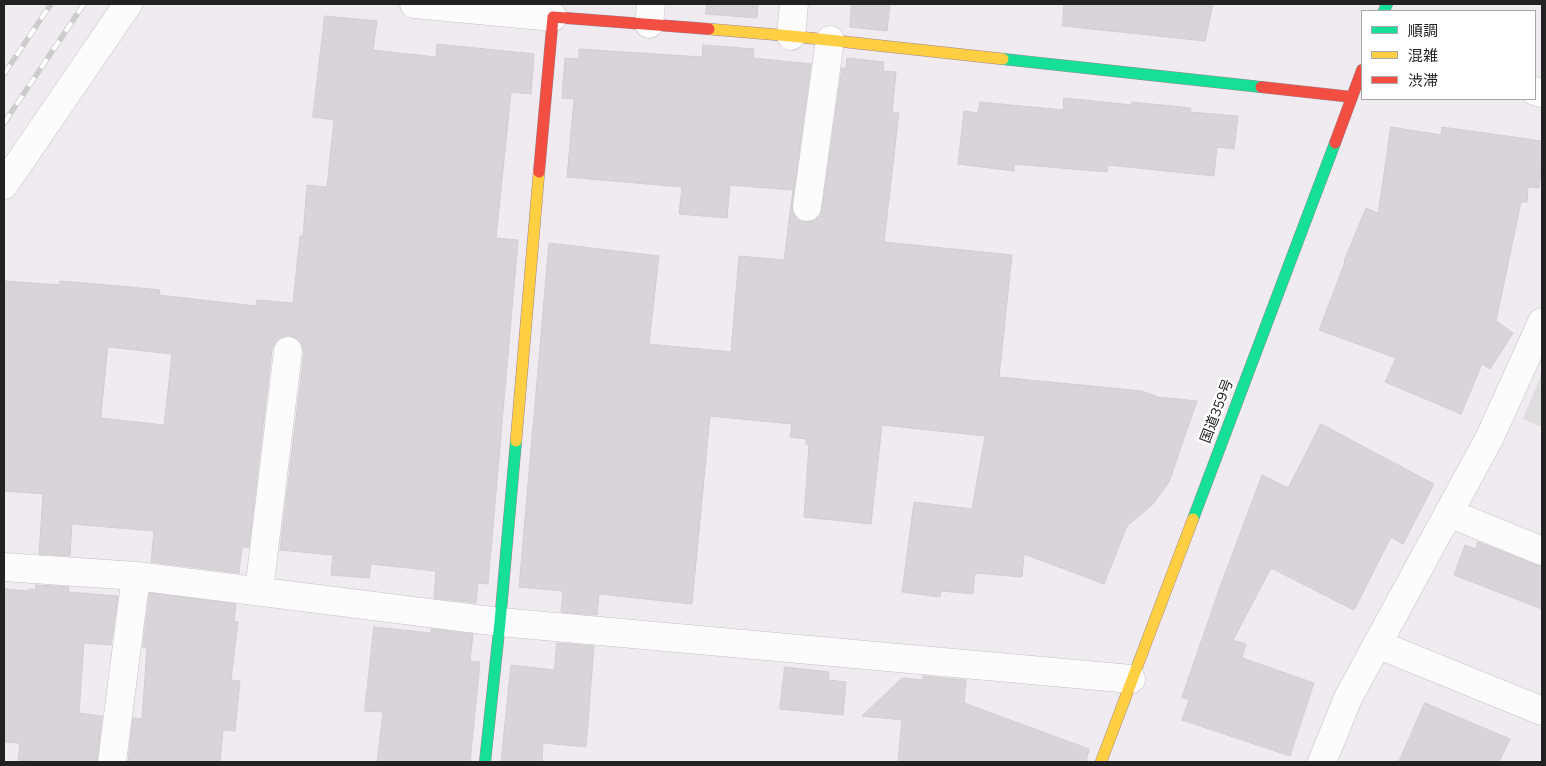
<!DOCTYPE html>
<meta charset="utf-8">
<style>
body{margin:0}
#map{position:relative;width:1546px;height:766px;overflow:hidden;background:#f0ebf0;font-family:Mulish,"Noto Sans JP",sans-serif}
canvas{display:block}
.frame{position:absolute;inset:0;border:5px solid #222;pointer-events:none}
.legend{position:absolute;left:1361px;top:10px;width:175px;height:90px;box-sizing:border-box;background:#fff;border:1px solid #a7a7a7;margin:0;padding:6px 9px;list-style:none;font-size:15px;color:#222}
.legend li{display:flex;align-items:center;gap:10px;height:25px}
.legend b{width:25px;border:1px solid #a7a7a7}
</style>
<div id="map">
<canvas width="1546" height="766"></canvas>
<div class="frame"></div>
<ul class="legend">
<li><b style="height:6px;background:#16e098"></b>順調</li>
<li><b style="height:6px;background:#ffcf43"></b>混雑</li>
<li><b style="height:6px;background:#f24e42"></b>渋滞</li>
</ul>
</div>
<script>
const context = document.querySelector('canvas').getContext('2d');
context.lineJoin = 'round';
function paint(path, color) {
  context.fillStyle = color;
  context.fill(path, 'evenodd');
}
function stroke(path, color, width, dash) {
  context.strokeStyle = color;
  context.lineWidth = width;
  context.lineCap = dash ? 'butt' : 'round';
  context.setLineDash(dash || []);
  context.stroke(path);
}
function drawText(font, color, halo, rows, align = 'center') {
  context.font = font + ' Mulish,"Noto Sans JP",sans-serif';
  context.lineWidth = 5;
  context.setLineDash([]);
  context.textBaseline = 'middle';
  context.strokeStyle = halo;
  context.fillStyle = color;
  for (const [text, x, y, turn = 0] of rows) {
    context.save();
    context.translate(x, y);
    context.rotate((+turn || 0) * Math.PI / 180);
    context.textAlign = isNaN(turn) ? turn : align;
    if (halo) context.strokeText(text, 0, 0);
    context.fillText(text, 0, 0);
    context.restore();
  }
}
const religious = new Path2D(`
 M1542,373V427L1523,419Z`);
const building = new Path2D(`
 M707,4H758L757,18L706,14Z
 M852,4H890L887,31L850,27Z
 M1064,4H1213L1205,41L1063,26Z
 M325,16L377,21L373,50L436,57L437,44L534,54L531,94L511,92L496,238L518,240L488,584L478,583L476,603L434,598L436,571L371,564L369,578L331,575L333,555L280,550L304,353L302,345L298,339L289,335L281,337L276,341L272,349L249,547H242L239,573L151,562L154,531L72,524L70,556L39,554L43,494L4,491V281L59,285L60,281L120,286L160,290L159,295L256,306L257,300L293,303L300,236H303L307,185L327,187L334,120L313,117ZM108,347L172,354L164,425L101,418Z
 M703,45L754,49L753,58L811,64L792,205L793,213L798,220L804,222L813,221L820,216L822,209L842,68H846L847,58L884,62L883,71L896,72L892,113H899L884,242L1012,255L999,377L1142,391L1158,397L1197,401L1169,482L1153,504L1127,526L1104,584L1024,554L1022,577L975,573L973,594L941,591L940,597L902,592L914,502L972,509L985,436L882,425L871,524L804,517L809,445L806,444V439L790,437L792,424L710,416L692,604L599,594L597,615L561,612L563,591L519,587L549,243L659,256L649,344L731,352L739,256L784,260L793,190L730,185L727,218L679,214L682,187L567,177L574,99L562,98L565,58L579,59V49L702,57Z
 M1064,98L1132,105V102L1191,108L1190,112L1238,116L1234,149L1217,147L1214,176L1108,165L1107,172L1014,164V171L958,164L964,111L978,113L980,102L1063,110Z
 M1391,127L1441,135L1442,127L1542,141V162L1539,188L1528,187L1527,202H1521L1496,321L1513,333L1490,369L1482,364L1461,414L1385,382L1396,358L1319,330L1345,262L1344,261L1366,208L1378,213Z
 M1321,424L1434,484L1403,544L1391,537L1354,610L1271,568L1233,640L1246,644L1242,658L1314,683L1290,756L1182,720L1189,700L1182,697L1220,587L1262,475L1288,488Z
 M1478,542L1536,565L1542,566V609L1454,575L1465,545L1476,549Z
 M36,585L69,587L68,592L118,596L111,645L84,643L79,713L102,716L97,762H38L18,760L20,743L4,742V589L29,591V589L36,590Z
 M150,593L236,604L234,621L238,622L231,680L240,681L235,731L223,730L220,762H128L133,718L142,719L147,648L143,647Z
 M374,627L431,633V629L473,634L470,661L480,662L470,762H377L383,712L365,711Z
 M557,643L594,646L586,747L543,743L542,762H501L511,665L554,670Z
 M785,667L829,672L828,680L846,682L843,715L780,709Z
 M923,676L966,680L964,703L1089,749L1086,762H898L902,720L862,716L902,678L923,680Z
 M1425,703L1510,739L1499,762H1399Z`);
const street = new Path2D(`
 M414,4L553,17
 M649,24L651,4
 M791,36L794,4
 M1535,91L1542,93
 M4,185L128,4
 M807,207L830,40
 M1449,513L1542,551
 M4,567L136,576L500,622L1131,679
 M259,591L288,351
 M1377,644L1542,711
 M112,762L136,576
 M1322,762L1348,698L1490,437L1542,322`);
const fast = new Path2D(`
 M1384,11L1387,4
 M1003,59L1261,87
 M1193,519L1335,143
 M485,762L500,622L516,441`);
const slow = new Path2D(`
 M709,29L791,36L1003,59
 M516,441L539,172
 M1101,762L1193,519`);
const jam = new Path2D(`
 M1261,87L1352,97
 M1335,143L1362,70
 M539,172L553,17L709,29`);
const rail = new Path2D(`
 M4,74L51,4
 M4,123L84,4`);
const streetNames = [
 ["国道359号",1217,411,-69]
];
paint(religious, '#dedcde');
paint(building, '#d8d4d9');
stroke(building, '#d3ccd3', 1);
stroke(street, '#c2c0c2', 29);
stroke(fast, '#9c818e', 12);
stroke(slow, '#9c818e', 12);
stroke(jam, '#9c818e', 12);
stroke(street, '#fdfcfd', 28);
stroke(fast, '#16e098', 11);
stroke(slow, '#ffcf43', 11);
stroke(jam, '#f24e42', 11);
stroke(rail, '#ccc', 5.5);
stroke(rail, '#fff', 4, [11]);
drawText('14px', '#222', '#fff', streetNames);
</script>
